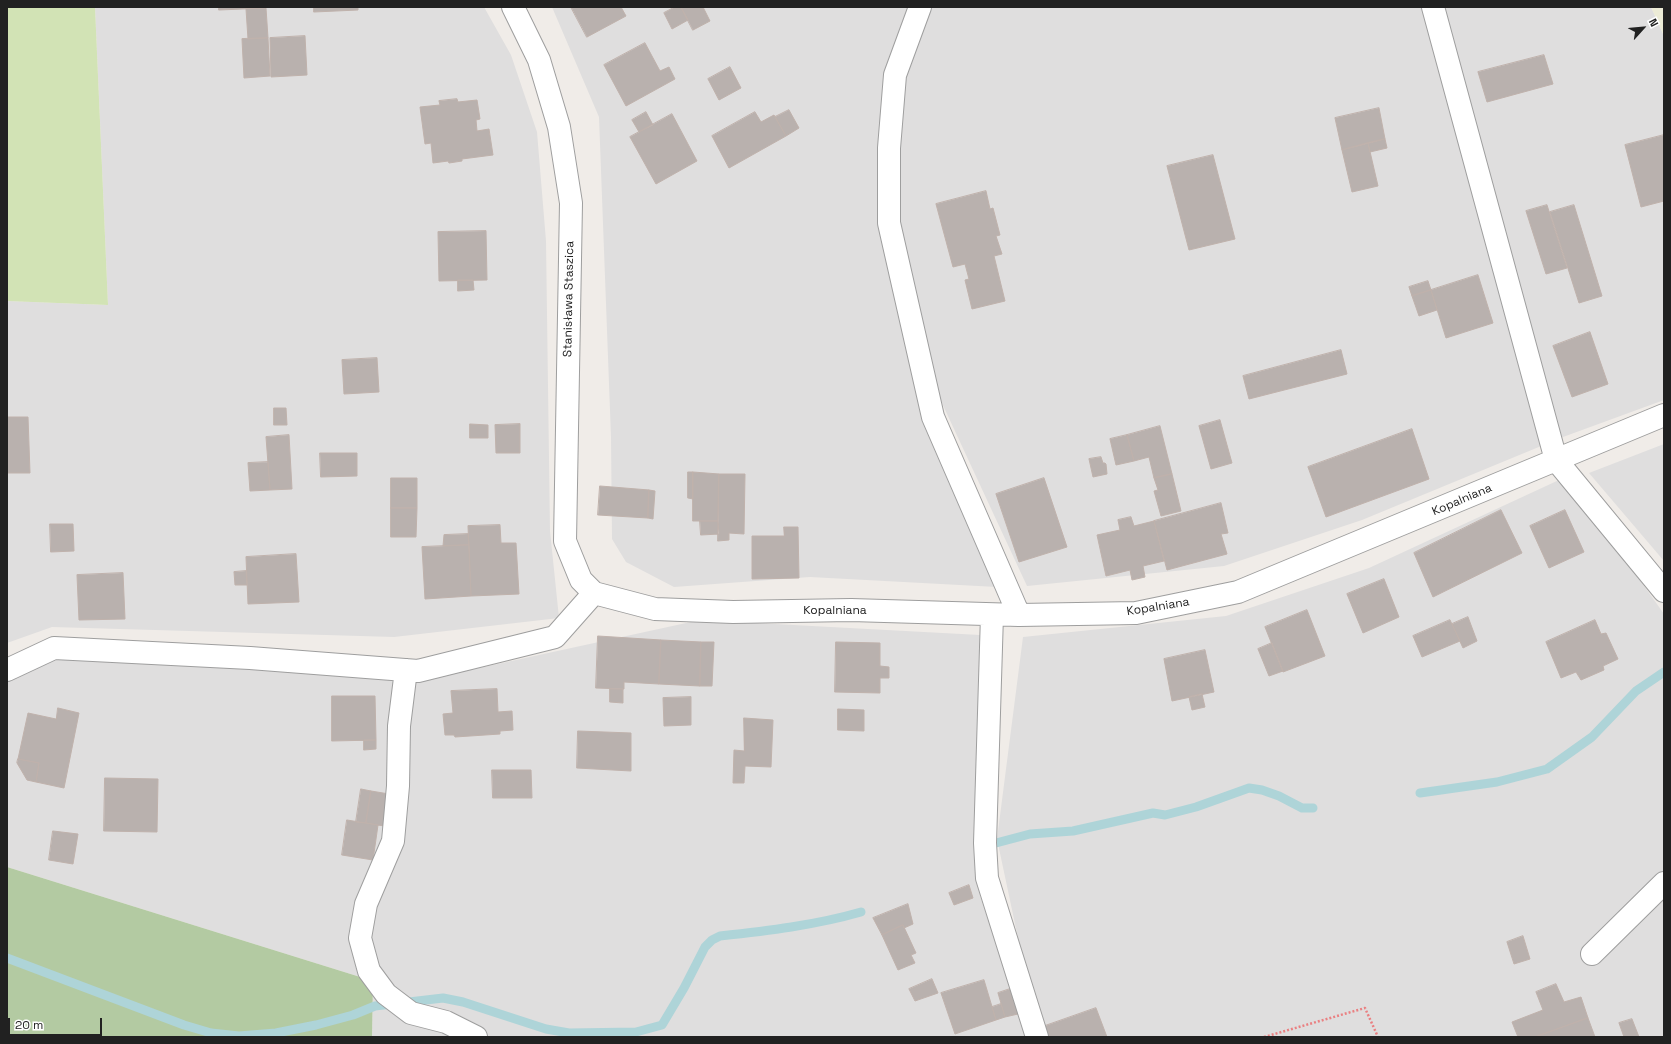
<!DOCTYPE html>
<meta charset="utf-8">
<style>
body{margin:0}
#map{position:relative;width:1671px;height:1044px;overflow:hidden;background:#f0ece8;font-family:"Space Grotesk",sans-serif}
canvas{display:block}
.frame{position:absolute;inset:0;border:8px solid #212121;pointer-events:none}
.north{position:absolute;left:1623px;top:8px;width:40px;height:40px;-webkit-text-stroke:3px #fff;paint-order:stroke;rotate:63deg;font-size:11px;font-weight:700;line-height:16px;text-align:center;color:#212121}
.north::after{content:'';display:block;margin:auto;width:14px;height:18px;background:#212121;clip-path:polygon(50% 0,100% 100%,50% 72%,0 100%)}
.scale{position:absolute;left:8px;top:1018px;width:94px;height:18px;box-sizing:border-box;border:2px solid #212121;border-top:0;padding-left:5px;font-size:12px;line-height:14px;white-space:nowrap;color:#212121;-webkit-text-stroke:3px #fff;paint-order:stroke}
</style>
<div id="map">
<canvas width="1671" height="1044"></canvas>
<div class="frame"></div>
<div class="north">N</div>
<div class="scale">20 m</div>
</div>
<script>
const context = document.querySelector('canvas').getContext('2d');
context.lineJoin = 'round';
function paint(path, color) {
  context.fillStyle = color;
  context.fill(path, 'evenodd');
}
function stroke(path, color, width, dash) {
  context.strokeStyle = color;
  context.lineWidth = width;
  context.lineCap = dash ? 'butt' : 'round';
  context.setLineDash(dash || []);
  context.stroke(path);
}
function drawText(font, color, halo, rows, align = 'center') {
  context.font = font + ' "Space Grotesk",sans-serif';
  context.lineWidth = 3;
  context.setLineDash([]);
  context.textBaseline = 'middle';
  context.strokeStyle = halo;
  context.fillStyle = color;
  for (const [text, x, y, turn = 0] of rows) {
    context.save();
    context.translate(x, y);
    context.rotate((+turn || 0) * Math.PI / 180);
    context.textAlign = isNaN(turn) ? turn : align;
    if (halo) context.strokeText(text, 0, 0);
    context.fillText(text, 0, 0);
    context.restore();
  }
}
const residential = new Path2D(`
 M95,7H484L511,55L537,132L546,241L550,531L559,618L394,637L52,627L7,643V301L108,305Z
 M552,7H1651L1664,36V400L1563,437L1362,520L1224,566L1027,586L941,401L997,587L810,577L674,587L626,562L612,539L611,437L599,117Z
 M1664,444V561L1589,473Z
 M1559,480L1598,521L1664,614V1037H1039L997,839L1023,637L1226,616L1369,568Z
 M700,620L980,635L976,828L980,896L1029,1037H372L373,981L7,867V676L93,648L410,680L447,675Z`);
const farmland = new Path2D(`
 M1651,7H1664V36Z`);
const grass = new Path2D(`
 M7,7H95L108,305L7,301Z`);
const forest = new Path2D(`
 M7,867L373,981L372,1037H7Z`);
const stream = new Path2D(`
 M1420,793L1497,782L1547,769L1592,737L1636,691L1664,672
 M996,843L1030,834L1073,831L1153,813L1165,815L1196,807L1249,788L1262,790L1279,796L1302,808H1313
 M7,958L184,1025L211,1033L239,1036L276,1033L316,1025L353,1015L375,1006L443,998L463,1002L546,1029L569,1033L636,1032L662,1025L684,988L705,947L712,940L720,936C767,931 816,925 861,912`);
const building = new Path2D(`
 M219,7H266V8L219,10Z
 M314,7H358V10L314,12Z
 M571,7H621L626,16L587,37Z
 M675,7H681L688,20L672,29L664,13Z
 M681,7H703L710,21L693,30Z
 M266,8L268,38L248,39L246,9Z
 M305,36L307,75L271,77L270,38Z
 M268,38L270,76L244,78L242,39Z
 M645,43L660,71L669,67L675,79L626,106L604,65Z
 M1544,55L1553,84L1487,102L1478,72Z
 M730,67L741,88L719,100L708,79Z
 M457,99L458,102L477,100L480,119L476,120L477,131L489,129L493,155L462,159V161L449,163L448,161L433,163L431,143L425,144L420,107L440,105L439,101Z
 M1379,108L1385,139L1342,150L1335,118Z
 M789,110L799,128L786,136L775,117Z
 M646,112L653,125L639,132L632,120Z
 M755,112L761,122L774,115L786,136L729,168L712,136Z
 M672,114L697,161L656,184L630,137Z
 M1664,135V201L1641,207L1625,145Z
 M1385,139L1387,148L1370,152L1368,143Z
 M1368,143L1378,186L1352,192L1342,150Z
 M1213,155L1235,239L1189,250L1167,166Z
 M986,191L990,209L993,208L1000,235L996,236L1002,254L994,256L1005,301L972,309L965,280L969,279L965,264L953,267L936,204Z
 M1547,205L1567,268L1546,274L1526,211Z
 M1574,205L1602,296L1579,303L1550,212Z
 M486,231L487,280L439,281L438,232Z
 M1478,275L1493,323L1446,338L1431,290Z
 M458,280H473L474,290L458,291Z
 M1428,281L1431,290L1412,296L1409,287Z
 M1431,290L1437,310L1419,316L1412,296Z
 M1590,332L1608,384L1572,397L1553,346Z
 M1341,350L1347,374L1249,399L1243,376Z
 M377,358L379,392L344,394L342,360Z
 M274,408H286L287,425H274Z
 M7,417H28L30,473H7Z
 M1220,420L1232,463L1211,469L1199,426Z
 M470,424L488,425V438H470Z
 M520,424V453H496L495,425Z
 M1160,426L1172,474L1154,478L1149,457L1134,461L1127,435Z
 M1412,429L1429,479L1326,517L1308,467Z
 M289,435L292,489L270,490L266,437Z
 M1127,435L1134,461L1116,465L1110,439Z
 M320,453H357V476L321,477Z
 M1101,457L1103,463H1105L1106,464L1107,474L1093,477L1089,459Z
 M268,462L270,490L250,491L248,463Z
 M688,472H693V499L688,498Z
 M693,472L719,474L718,521H693Z
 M719,474H745L744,534L729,533V540L718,541Z
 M1172,474L1181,511L1161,516L1154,491L1158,490L1154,478Z
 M391,478H417V508H391Z
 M1044,478L1067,547L1019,562L996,494Z
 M600,486L649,490L648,518L598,515Z
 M649,490L655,491L653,519L648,518Z
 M1221,503L1228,533L1221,534L1227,554L1167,570L1154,521Z
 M391,508H417L416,537H391Z
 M1501,510L1522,553L1433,597L1414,553Z
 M1565,510L1584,552L1549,568L1530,526Z
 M1131,517L1134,526L1154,521L1164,561L1143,566L1145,577L1132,580L1130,570L1106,576L1097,535L1120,530L1118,520Z
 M700,521H718L719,534L701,535Z
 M50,524H73L74,551L51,552Z
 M500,525L501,543H516L519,594L471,596L468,526Z
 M784,527H798L799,578L752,579V536H784Z
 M468,534L469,545L443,546L444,535Z
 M469,545L471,596L425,599L422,547Z
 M296,554L299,602L248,604L246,557Z
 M246,571L247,585H235L234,572Z
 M123,573L125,619L79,620L77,575Z
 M1384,579L1399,617L1363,633L1347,594Z
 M1307,610L1325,656L1283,672L1265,627Z
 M1468,617L1477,641L1463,648L1452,624Z
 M1450,620L1460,641L1422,657L1413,636Z
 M1595,620L1601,634L1606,633L1618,659L1603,666L1604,670L1581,680L1576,672L1561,678L1546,642Z
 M598,636L661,640L659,684L624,682V689L596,688Z
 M661,640L701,642L700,686L659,684Z
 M701,642H714L712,686H700Z
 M836,642L880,643V666L889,667V678H880V693L835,692Z
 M1272,643L1283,671L1269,676L1258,649Z
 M1205,650L1214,692L1172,701L1164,659Z
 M497,689L498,712L512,711L513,730L500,731V734L455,737L454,735H445L443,714L453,713L451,691Z
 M610,689H623V703L610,702Z
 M1202,694L1205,707L1192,710L1189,697Z
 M332,696H375L376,740L332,741Z
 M691,697V725L664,726L663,698Z
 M58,708L79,713L64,788L36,782L39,763L18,759L28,713L56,719Z
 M838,709L864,710V731L838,730Z
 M744,718L773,720L771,767L745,766L744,783H733L734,750L744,751Z
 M578,731L631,733V771L577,768Z
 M364,740H376V749L364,750Z
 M18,759L39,763L36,782L27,780L17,763Z
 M492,770H531L532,798H493Z
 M105,778L158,779L157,832L104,831Z
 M361,789L371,791L366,823L356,822Z
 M371,791L389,794L384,826L366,823Z
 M347,820L378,825L373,860L342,855Z
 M53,831L78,834L73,864L49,860Z
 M969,885L973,898L954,905L949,893Z
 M908,904L913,924L904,928L903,925L882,935L873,918Z
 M903,925L916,953L911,955L915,963L898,970L882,935Z
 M1523,936L1530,959L1514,964L1507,942Z
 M932,979L938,993L915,1001L909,989Z
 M984,980L996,1020L955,1034L941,993Z
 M1556,984L1564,1002L1581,997L1588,1018L1535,1037H1518L1512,1022L1543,1010L1536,992Z
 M1010,989L1018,1014L1005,1017L998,993Z
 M1001,1004L1005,1017L996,1020L992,1007Z
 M1096,1008L1107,1037H1048L1045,1026Z
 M1588,1018L1595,1037H1535Z
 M1632,1019L1639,1037H1624L1619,1023Z`);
const path = new Path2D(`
 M1264,1037L1365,1008L1378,1037`);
const minor = new Path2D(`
 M513,7L539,60L559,127L571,203L565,541L581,580L594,593
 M920,7L895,75L889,148V223L933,417L1019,615
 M1433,7L1556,460L1664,591
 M594,593L655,609L733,612L851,610L1019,615L1136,613L1238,592L1664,415
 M992,615L985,843L987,878L1037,1037
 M7,670L54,648L250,658L418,671L555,637L594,593
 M406,670L399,726L398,786L393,841L366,904L360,938L369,971L386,994L411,1013L446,1022L476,1037
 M1592,954L1664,883`);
const streetNames = [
 ["Stanisława Staszica",569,299,-89],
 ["Kopalniana",1462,500,-23],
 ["Kopalniana",1158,607,-9],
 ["Kopalniana",835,611]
];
paint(residential, '#dfdede');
paint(farmland, '#ecebd6');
paint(grass, '#d2e3b5');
paint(forest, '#b3caa2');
stroke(stream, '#aed4d8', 9);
paint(building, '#b9b1ae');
stroke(building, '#c0b2ac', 1);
stroke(minor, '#9e9e9e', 24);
stroke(path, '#ea8082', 2.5, [2, 2]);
stroke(minor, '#fff', 22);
drawText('12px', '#212121', '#fff', streetNames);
</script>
